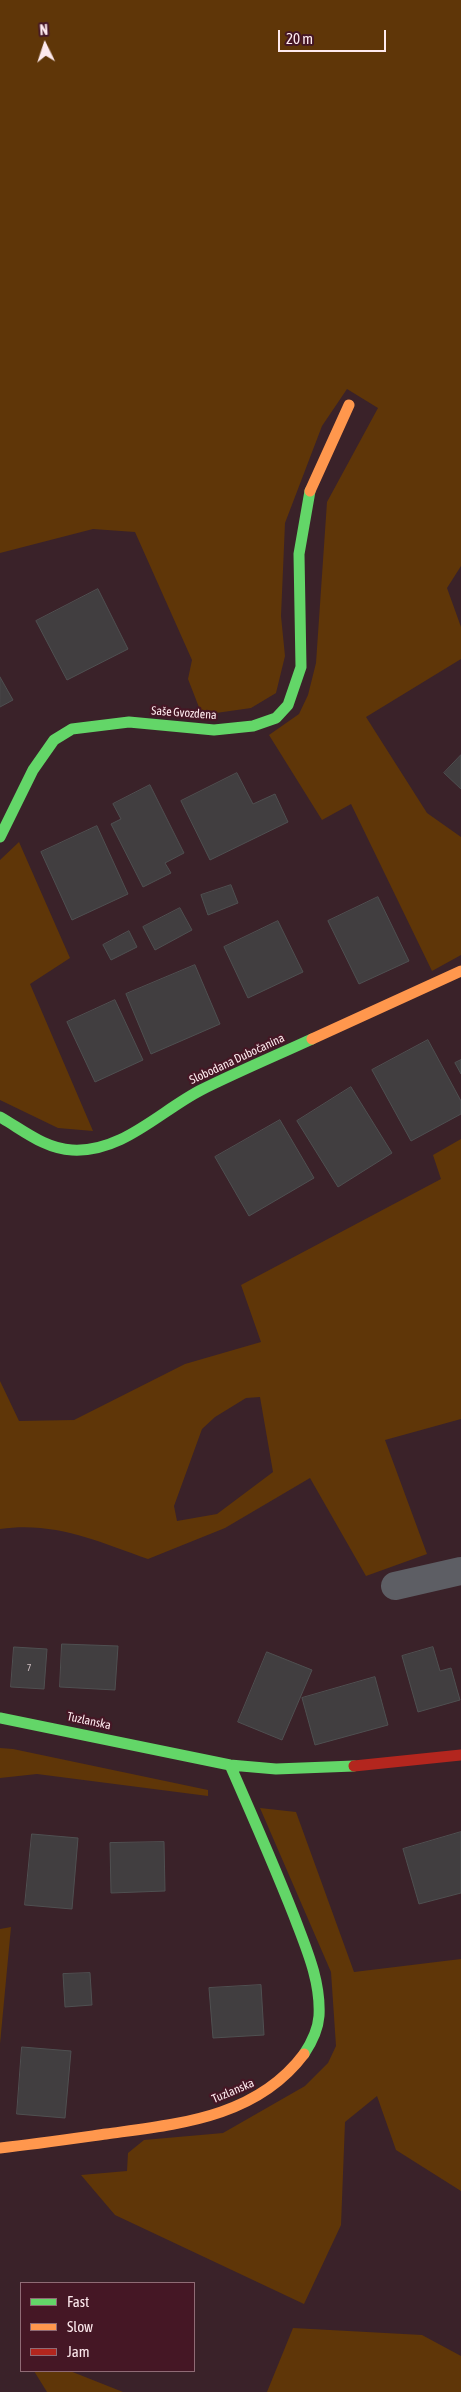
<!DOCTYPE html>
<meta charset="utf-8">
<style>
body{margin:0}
#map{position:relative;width:461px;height:2392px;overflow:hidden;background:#3a2229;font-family:"Asap Condensed",sans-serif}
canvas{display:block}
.legend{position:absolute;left:20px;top:2282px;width:175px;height:90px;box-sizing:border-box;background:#451725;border:1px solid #8f6b75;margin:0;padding:6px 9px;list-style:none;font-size:15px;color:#feeaee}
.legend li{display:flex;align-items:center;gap:10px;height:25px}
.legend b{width:25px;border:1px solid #8f6b75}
.north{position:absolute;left:20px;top:20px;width:50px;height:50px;-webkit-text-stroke:4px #451725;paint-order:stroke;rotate:356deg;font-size:14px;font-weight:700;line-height:20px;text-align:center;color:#feeaee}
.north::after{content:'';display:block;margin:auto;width:18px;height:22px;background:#feeaee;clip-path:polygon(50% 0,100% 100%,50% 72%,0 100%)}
.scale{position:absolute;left:278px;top:30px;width:108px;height:22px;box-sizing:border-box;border:2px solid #feeaee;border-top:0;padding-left:6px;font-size:15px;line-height:18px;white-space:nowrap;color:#feeaee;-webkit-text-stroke:4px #451725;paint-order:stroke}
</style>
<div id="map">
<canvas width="461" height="2392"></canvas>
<ul class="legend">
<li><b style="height:6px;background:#63d668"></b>Fast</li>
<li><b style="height:6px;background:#ff974d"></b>Slow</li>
<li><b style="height:6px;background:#b3261e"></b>Jam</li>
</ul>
<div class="north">N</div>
<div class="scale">20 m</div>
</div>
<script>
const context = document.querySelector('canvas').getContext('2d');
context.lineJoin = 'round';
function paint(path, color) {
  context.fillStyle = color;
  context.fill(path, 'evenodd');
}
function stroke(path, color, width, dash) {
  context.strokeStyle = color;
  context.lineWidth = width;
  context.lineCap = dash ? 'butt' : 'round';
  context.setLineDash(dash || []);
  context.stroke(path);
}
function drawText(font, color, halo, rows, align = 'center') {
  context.font = font + ' "Asap Condensed",sans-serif';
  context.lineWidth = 4.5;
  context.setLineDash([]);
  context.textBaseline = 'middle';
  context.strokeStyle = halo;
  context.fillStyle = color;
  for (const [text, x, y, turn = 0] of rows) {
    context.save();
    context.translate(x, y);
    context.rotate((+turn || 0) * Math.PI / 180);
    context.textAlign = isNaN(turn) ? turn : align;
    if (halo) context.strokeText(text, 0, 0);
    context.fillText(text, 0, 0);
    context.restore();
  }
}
const green = new Path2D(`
 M0,0H461V566L447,588L461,627V659L366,717L427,813L461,837V955L432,971L351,804L322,820L269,735L299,714L308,695L316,663L327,502L378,408L347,389L322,426L285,523L281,616L285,656L276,693L251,708L202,715L188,679L192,660L135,532L93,529L0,553Z
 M19,842L70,958L30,984L93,1131L58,1128L0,1100V860Z
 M461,1139V1419L385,1440L427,1554L366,1576L310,1478L225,1528L148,1559C97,1541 54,1521 0,1529V1381L19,1421L74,1420L185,1364L261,1342L241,1285L441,1179L433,1155ZM260,1397L273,1472L217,1514L177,1521L174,1506L202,1429L215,1417L246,1398Z
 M0,1748L13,1749L208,1790V1796L37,1774L0,1778Z
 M260,1808L296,1812L354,1972L461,1959V2191L396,2150L377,2096L345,2122L341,2225L304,2304L115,2215L81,2175L127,2171L128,2153L144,2140L223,2133L305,2086L328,2063L336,2046L331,1972Z
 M11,1927L0,2044V1929Z
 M293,2328L422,2335L461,2356V2392H267Z
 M34,2371H70L123,2392H47Z`);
const building = new Path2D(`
 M98,589L128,649L67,680L36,621Z
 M0,677L13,700L0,707Z
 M461,755V789L444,773Z
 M237,773L253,804L275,794L288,822L210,860L181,801Z
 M150,785L184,853L165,863L171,873L143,887L111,824L121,819L113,804Z
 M97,826L128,894L72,920L41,852Z
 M231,885L238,903L208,915L201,895Z
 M378,897L409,961L359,984L328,921Z
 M180,908L192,930L155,950L143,927Z
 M278,921L303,972L248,998L224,947Z
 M129,931L137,947L111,960L103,945Z
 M195,965L220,1024L151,1054L126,994Z
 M115,1000L143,1060L95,1082L67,1022Z
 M428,1040L461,1101V1114L411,1141L372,1070Z
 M461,1060V1074L455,1063Z
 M351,1087L392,1153L338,1187L297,1121Z
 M280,1120L314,1178L249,1216L215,1157Z
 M62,1644L118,1646L115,1690L60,1687Z
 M14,1647L47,1649L44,1689L11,1687Z
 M433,1647L440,1671L451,1668L460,1700L418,1712L402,1656Z
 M267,1652L312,1670L282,1740L238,1722Z
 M375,1677L388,1725L315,1745L302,1698Z
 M461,1832V1893L419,1904L403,1849Z
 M32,1834L78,1838L72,1909L25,1905Z
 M164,1842L165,1891L111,1893L110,1843Z
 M90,1973L92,2005L65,2007L63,1974Z
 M261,1985L264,2035L213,2038L209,1988Z
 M22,2047L71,2051L65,2118L17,2114Z`);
const street = new Path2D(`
 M395,1586L461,1571`);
const fast = new Path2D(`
 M0,837L33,770L54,740L72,729L129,722L214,730L253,726L276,718L288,705L301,667L299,554L310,491
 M0,1117C23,1130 45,1149 72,1150C122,1153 160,1111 201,1090C237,1072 275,1056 312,1039
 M0,1718L230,1765L276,1769L354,1766
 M230,1765C252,1815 274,1865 294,1916C306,1948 321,1981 319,2016C318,2030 312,2042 304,2054`);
const slow = new Path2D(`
 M310,491L349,405
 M312,1039L461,971
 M0,2148C35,2144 70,2139 106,2134C178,2124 256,2118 304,2054`);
const jam = new Path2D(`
 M354,1766L461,1755`);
const numberNames = [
 ["7",29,1668]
];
const streetNames = [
 ["Saše Gvozdena",184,713,4],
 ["Slobodana Dubočanina",237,1059,-25],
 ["Tuzlanska",89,1721,12],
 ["Tuzlanska",233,2091,-23]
];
paint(green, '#5f3608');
paint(building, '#413e40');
stroke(building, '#4f5051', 1);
stroke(street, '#5d5e64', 28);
stroke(fast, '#63d668', 11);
stroke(slow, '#ff974d', 11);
stroke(jam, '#b3261e', 11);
drawText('10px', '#cfbfc2', null, numberNames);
drawText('12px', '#feeaee', '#451725', streetNames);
</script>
